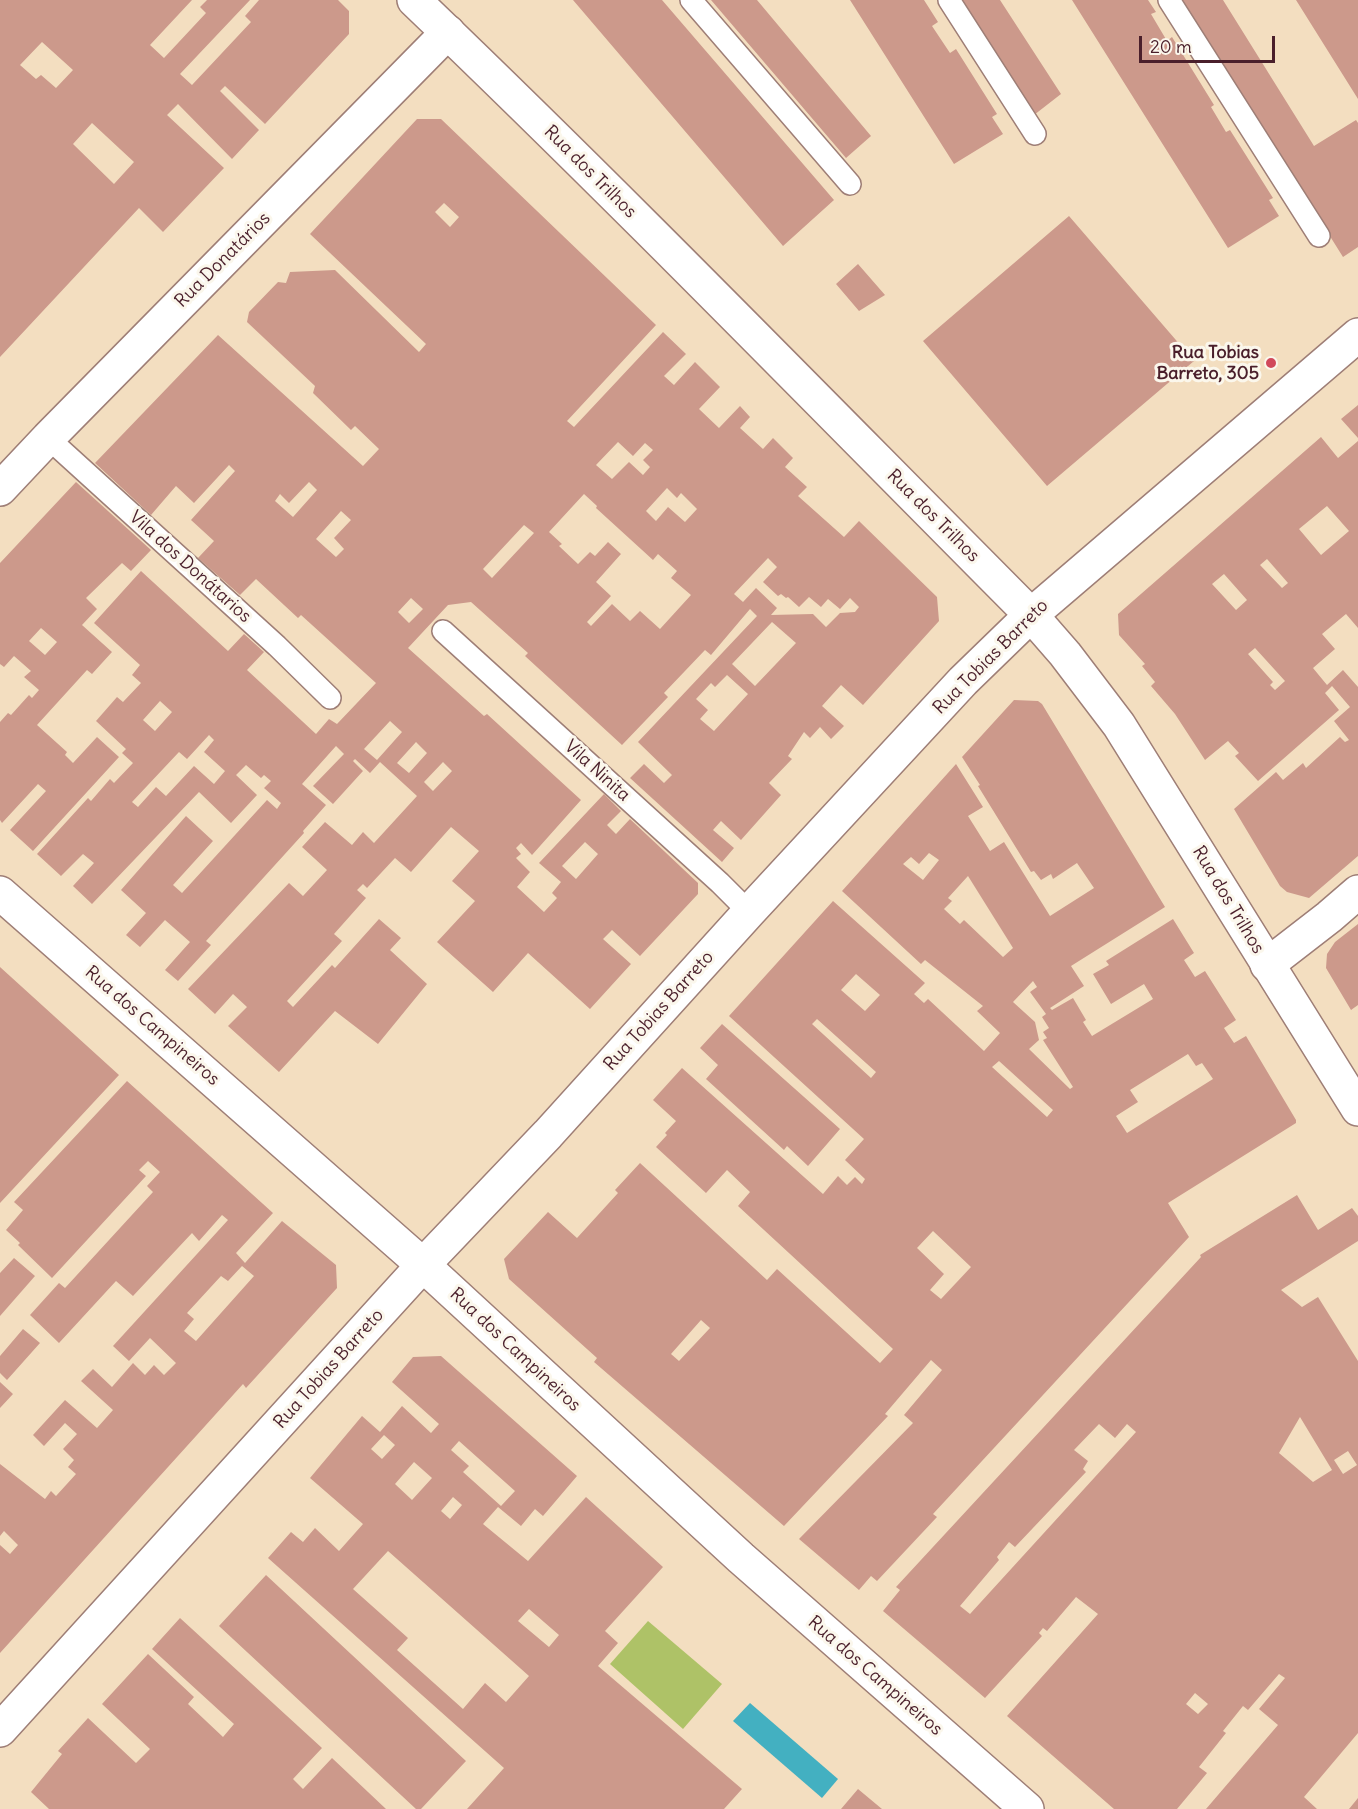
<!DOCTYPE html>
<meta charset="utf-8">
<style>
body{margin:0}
#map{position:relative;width:1358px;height:1809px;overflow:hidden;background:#f3dec0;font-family:Delius,sans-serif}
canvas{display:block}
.scale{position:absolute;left:1139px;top:36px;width:136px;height:27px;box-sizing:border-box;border:3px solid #4a1f2b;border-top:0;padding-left:8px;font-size:18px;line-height:21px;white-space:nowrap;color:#4a1f2b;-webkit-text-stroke:4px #fbf7ec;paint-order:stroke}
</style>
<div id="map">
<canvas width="1358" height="1809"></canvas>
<div class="scale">20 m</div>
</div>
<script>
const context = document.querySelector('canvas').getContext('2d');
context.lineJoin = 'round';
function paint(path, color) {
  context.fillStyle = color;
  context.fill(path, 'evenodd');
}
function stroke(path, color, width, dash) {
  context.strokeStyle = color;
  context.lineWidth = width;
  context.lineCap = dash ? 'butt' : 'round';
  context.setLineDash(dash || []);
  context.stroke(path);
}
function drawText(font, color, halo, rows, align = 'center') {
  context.font = font + ' Delius,sans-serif';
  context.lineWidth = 6;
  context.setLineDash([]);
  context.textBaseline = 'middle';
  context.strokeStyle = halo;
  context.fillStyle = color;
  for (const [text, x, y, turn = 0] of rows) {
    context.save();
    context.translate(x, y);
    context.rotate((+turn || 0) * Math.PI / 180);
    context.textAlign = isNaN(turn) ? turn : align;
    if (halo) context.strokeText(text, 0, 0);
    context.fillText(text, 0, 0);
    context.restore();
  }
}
const green = new Path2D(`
 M648,1621L722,1684L683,1729L610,1664Z`);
const water = new Path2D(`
 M750,1703L838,1779L822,1798L733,1721Z`);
const building = new Path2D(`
 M0,0H192L150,45L164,58L206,13L200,7L207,0H250L180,74L192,85L251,22L245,16L259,0H338L349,11V34L265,124L225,86L220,91L259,130L232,159L178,104L167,115L224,168L163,232L139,208L0,357ZM42,42L73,70L56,88L41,75L36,79L20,65ZM92,123L134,162L114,184L73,144Z
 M573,0H662L834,200L783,246Z
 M711,0H757L871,136L846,158Z
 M850,0H924L938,22L932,26L950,53L956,49L997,114L992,117L1003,134L954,164Z
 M960,0H1000L1061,94L1034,115Z
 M1072,0H1148L1156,12L1151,14L1167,41L1172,37L1214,105L1211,107L1226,132L1230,130L1273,198L1269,200L1279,216L1228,248Z
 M1182,0H1223L1314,146L1356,120L1358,123V247L1343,257Z
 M1296,0H1358V99Z
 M417,119H441L656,325L567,421L574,427L663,332L686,354L664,376L674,385L695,362L720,387L699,409L719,428L740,406L750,417L740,428L763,449L773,438L793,458L785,467L807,487L798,496L844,537L859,521L937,597L939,621L863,705L841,685L822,706L844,726L831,739L820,727L810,738L804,732L788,756L792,759L769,783L781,795L741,840L721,821L713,830L734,848L722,862L630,778L644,764L664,783L672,775L638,742L757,616L750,609L711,655L705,650L664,693L668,697L622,745L525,656L528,653L471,602L448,605L408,648L484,716L487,714L581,800L532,855L521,843L516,848L521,854L516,858L530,872L517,887L544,912L557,898L552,893L561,882L539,863L604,794L621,811L607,825L616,834L630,819L698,883V894L640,956L612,930L603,939L631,964L590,1009L528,953L493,992L437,942L475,901L452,881L479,851L451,827L411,872L395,858L367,888L363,884L357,890L366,898L334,934L342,941L287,1001L293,1007L332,965L335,968L379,919L401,938L390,950L427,984L378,1044L335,1011L279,1072L228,1026L247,1007L233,994L215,1014L188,989L289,883L303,896L327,870L302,847L325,822L352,845L363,832L374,843L417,796L380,762L370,773L355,759L353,761L363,771L333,804L313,786L344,754L336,746L302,784L326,805L303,831L304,833L206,941L211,945L178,981L165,970L190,942L165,920L140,947L126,935L146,913L121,890L186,816L213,841L173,885L182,893L267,800L277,809L281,803L264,788L271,781L264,775L261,778L246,765L236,775L257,795L231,823L199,792L92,904L73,886L94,863L83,854L61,876L37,854L88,798L91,801L110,779L114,783L133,763L122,753L126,749L96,721L117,697L123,702L141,683L132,675L140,665L94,623L141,571L228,651L244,634L264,652L247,670L316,734L329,719L337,724L376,683L301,615L298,618L256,579L240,595L198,558L214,541L191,520L235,471L229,465L194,503L176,486L151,515L95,463L218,335L363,466L379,449L355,426L351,430L313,393L315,386L247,322L249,312L278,282L286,283L290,272L335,270L419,352L426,344L310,234ZM444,203L459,217L450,227L435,212ZM618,442L633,456L645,443L653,450L643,460L650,467L643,475L629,462L612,479L596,465ZM309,482L317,490L293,517L275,501L280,494L289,503ZM667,488L677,498L681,493L697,509L685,522L668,507L656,521L646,511ZM584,494L597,506L596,508L653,560L658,554L677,571L671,578L691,595L660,629L640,611L630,621L612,604L591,626L587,622L611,596L596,582L621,554L608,542L595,556L590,552L578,564L559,546L562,544L549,532ZM341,511L351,520L334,538L344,549L336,557L316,539ZM524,525L534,533L492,578L483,569ZM768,558L777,567L763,582L778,596L781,594L786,598L788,597L799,607L809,597L821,607L828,599L840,609L850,598L859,607L855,612L840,613L826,627L813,614L771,615L777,608L756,588L743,602L734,594ZM411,598L423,609L409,623L398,612ZM772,622L796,643L755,686L732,664ZM727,675L748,694L714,731L700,719L708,710L696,699L711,683L715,687ZM160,701L172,712L155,731L143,720ZM390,721L402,732L377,760L364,749ZM209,735L214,740L204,752L225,771L214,784L194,766L166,796L156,787L138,807L132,802L179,752L187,759ZM416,742L427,753L409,773L397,763ZM443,762L452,771L433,791L424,782ZM585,842L598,854L576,879L562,866Z
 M1069,216L1194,361L1047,486L923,341Z
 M858,264L885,295L859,311L836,284Z
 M1358,405V438L1341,419Z
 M1321,437L1338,458L1358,441V628L1346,614L1322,634L1335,649L1313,668L1327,685L1343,670L1358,687V856L1309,898L1287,892L1280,886L1234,809L1276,772L1283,780L1303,763L1306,768L1340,737L1345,742L1349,740L1334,721L1350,707L1332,686L1325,693L1339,710L1258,781L1235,756L1239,753L1228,741L1205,760L1175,714L1151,686L1155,682L1142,666L1145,664L1119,635L1118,614ZM1327,506L1349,531L1321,555L1299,529ZM1267,559L1288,583L1282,588L1260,565ZM1224,574L1247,600L1236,610L1212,584ZM1255,648L1285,681L1275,690L1270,685L1273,682L1248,654Z
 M76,482L151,550L131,571L122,563L86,598L97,609L82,625L112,652L92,674L87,670L37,725L67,752L65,755L73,763L97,737L119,757L33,851L10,830L46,791L38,784L2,823L0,820V722L8,713L11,715L29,695L32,698L39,690L24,677L31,671L14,656L4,667L0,664V563ZM41,628L57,642L45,655L29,641Z
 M1014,700L1038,701L1042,704L1165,907L1071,966L1084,986L1050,1008L1052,1010L1073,998L1086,1020L1083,1022L1092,1036L1153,999L1144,984L1111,1004L1093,974L1109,965L1106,961L1173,919L1194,953L1184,960L1195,977L1205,971L1236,1020L1224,1028L1234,1043L1246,1036L1296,1120V1123L1168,1203L1189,1237L933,1514L937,1517L877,1581L871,1576L859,1590L799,1539L913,1423L904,1415L942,1370L931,1360L885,1414L888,1416L784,1526L594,1362L597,1358L509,1279L504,1259L548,1212L577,1238L618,1193L615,1190L640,1163L767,1280L777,1269L880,1363L893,1349L738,1206L750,1192L727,1170L706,1193L656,1147L667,1135L665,1133L676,1121L653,1100L682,1068L823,1194L838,1176L847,1185L855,1177L862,1184L865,1179L845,1160L864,1139L729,1016L833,901L925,983L914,994L924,1003L928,999L984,1051L1000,1033L977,1011L983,1006L925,960L921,964L842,891L956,764L983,807L968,816L990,851L1004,842L1050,916L1094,888L1077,863L1053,879L1051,874L1041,880L1034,871L1031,872L978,786L980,785L962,757ZM929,853L939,860L923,880L903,864L911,857L919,864ZM968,876L1013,948L1003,957L964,920L960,924L944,909L952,901L948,898ZM856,974L880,995L865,1011L841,990ZM1033,981L1037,987L1030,992L1046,1014L1042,1017L1049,1028L1043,1032L1047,1038L1043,1040L1073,1087L1070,1089L1029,1049L1039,1040L1035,1022L1013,1002ZM817,1019L876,1072L871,1078L812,1024ZM1188,1054L1196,1066L1202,1063L1213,1079L1127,1133L1116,1116L1138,1102L1130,1090ZM999,1061L1053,1110L1047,1117L992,1067ZM933,1231L971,1267L941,1299L930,1290L944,1274L917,1248ZM701,1320L710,1328L679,1361L671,1354Z
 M1358,924V1005L1351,1010L1326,968L1327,954L1335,942Z
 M0,967L119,1075L0,1203Z
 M722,1024L840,1129L808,1166L787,1146L784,1150L706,1079L718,1065L700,1048Z
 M127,1081L273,1213L236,1253L245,1263L282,1221L336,1265L337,1288L246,1388L243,1384L0,1653V1545L10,1554L18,1545L4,1531L0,1536V1464L45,1499L51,1491L56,1496L76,1474L68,1467L74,1460L63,1449L77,1434L65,1423L44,1446L33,1435L65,1400L97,1428L113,1410L81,1381L93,1369L112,1387L133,1363L145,1375L154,1365L164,1375L176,1363L150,1338L129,1361L113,1346L228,1220L222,1215L199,1241L192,1233L133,1296L116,1281L59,1343L30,1315L59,1283L65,1288L153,1192L147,1186L160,1172L148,1161L139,1170L146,1176L52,1278L18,1245L20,1243L6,1230L23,1210L14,1202ZM242,1266L254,1276L196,1341L184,1331L194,1319L187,1313L221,1276L228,1281Z
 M1297,1195L1318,1230L1352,1208L1358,1216V1241L1281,1290L1302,1307L1318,1297L1358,1361V1733L1304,1797L1317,1809H1206L1278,1725L1259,1709L1285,1678L1279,1674L1248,1710L1243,1706L1223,1731L1226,1733L1199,1767L1207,1773L1177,1809H1114L1007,1716L1098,1614L1076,1597L1047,1631L1043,1628L1039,1633L1042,1636L985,1698L883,1611L900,1590L896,1587L1201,1257L1200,1255ZM1300,1417L1332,1470L1313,1482L1279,1453ZM1099,1424L1115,1438L1127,1424L1136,1432L970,1614L960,1606L999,1560L997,1557L1009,1542L1015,1547L1086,1472L1083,1469L1088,1461L1074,1450ZM1348,1451L1357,1465L1343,1474L1334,1460ZM1195,1693L1208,1704L1198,1714L1186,1704Z
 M14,1258L35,1276L0,1316V1273Z
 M23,1329L40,1343L7,1380L0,1373V1356Z
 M441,1356L577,1476L543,1516L535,1509L521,1526L498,1507L483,1524L528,1561L586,1497L663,1567L605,1631L618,1643L598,1666L742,1789L724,1809H467L504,1768L268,1558L291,1532L303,1542L315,1528L339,1551L363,1524L310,1478L362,1416L380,1432L402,1406L431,1433L439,1424L392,1382L413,1357ZM384,1435L395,1445L382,1459L371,1449ZM459,1441L515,1491L501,1506L463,1472L469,1466L451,1450ZM414,1462L432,1478L412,1500L395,1484ZM453,1497L462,1505L450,1519L441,1511ZM388,1551L529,1676L506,1702L485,1683L463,1709L397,1650L408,1638L353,1589ZM529,1609L559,1635L549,1647L518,1621Z
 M0,1382L13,1394L0,1408Z
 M266,1575L466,1761L421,1809H416L219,1626Z
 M180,1618L322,1748L293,1779L303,1789L332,1758L386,1809H49L31,1792L62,1754L58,1751L88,1718L136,1763L150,1749L102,1704L148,1654L194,1697L188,1704L223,1737L234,1724L152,1649Z
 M858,1789L882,1809H841Z
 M1358,1798V1809H1349Z`);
const lane = new Path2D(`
 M691,0L850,184
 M949,0L1035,134
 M1169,0L1319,236
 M48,438L277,646L330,698
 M443,631L720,883L749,912`);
const street = new Path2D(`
 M0,489L48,438L448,32
 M0,893L423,1265L741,1558L1027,1809
 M1267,965L1329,917L1358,892`);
const secondary = new Path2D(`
 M414,0C624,201 826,409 1031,615L1065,654L1119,725L1358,1109
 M0,1730L423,1265L548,1134L749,912L963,681L1031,615L1358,335`);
const markers = [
 [1271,363,6,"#d1495b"]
];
const streetNames = [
 ["Rua dos Trilhos",590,172,45],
 ["Rua Donatários",223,260,-45],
 ["Rua dos Trilhos",933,516,45],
 ["Vila dos Donátarios",190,567,42],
 ["Rua Tobias Barreto",991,657,-45],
 ["Vila Ninita",597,771,42],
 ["Rua dos Trilhos",1228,900,59],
 ["Rua Tobias Barreto",659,1011,-48],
 ["Rua dos Campineiros",152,1026,41],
 ["Rua dos Campineiros",515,1350,43],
 ["Rua Tobias Barreto",329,1369,-48],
 ["Rua dos Campineiros",875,1676,41]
];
const poiNames = [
 ["Rua Tobias",1259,353],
 ["Barreto, 305",1259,374]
];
paint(green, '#aec267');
paint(water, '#43b0c1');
paint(building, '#cc998b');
stroke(lane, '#9e7e76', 24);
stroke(street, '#9e7e76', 36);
stroke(secondary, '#9e7e76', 36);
stroke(lane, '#fff', 21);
stroke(street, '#fff', 33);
stroke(secondary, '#fff', 33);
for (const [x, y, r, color] of markers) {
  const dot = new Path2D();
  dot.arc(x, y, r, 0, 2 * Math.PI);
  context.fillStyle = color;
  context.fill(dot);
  stroke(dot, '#fbf7ec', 2);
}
drawText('18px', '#4a1f2b', '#fbf7ec', streetNames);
drawText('bold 18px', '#4a1f2b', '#fbf7ec', poiNames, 'right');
</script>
